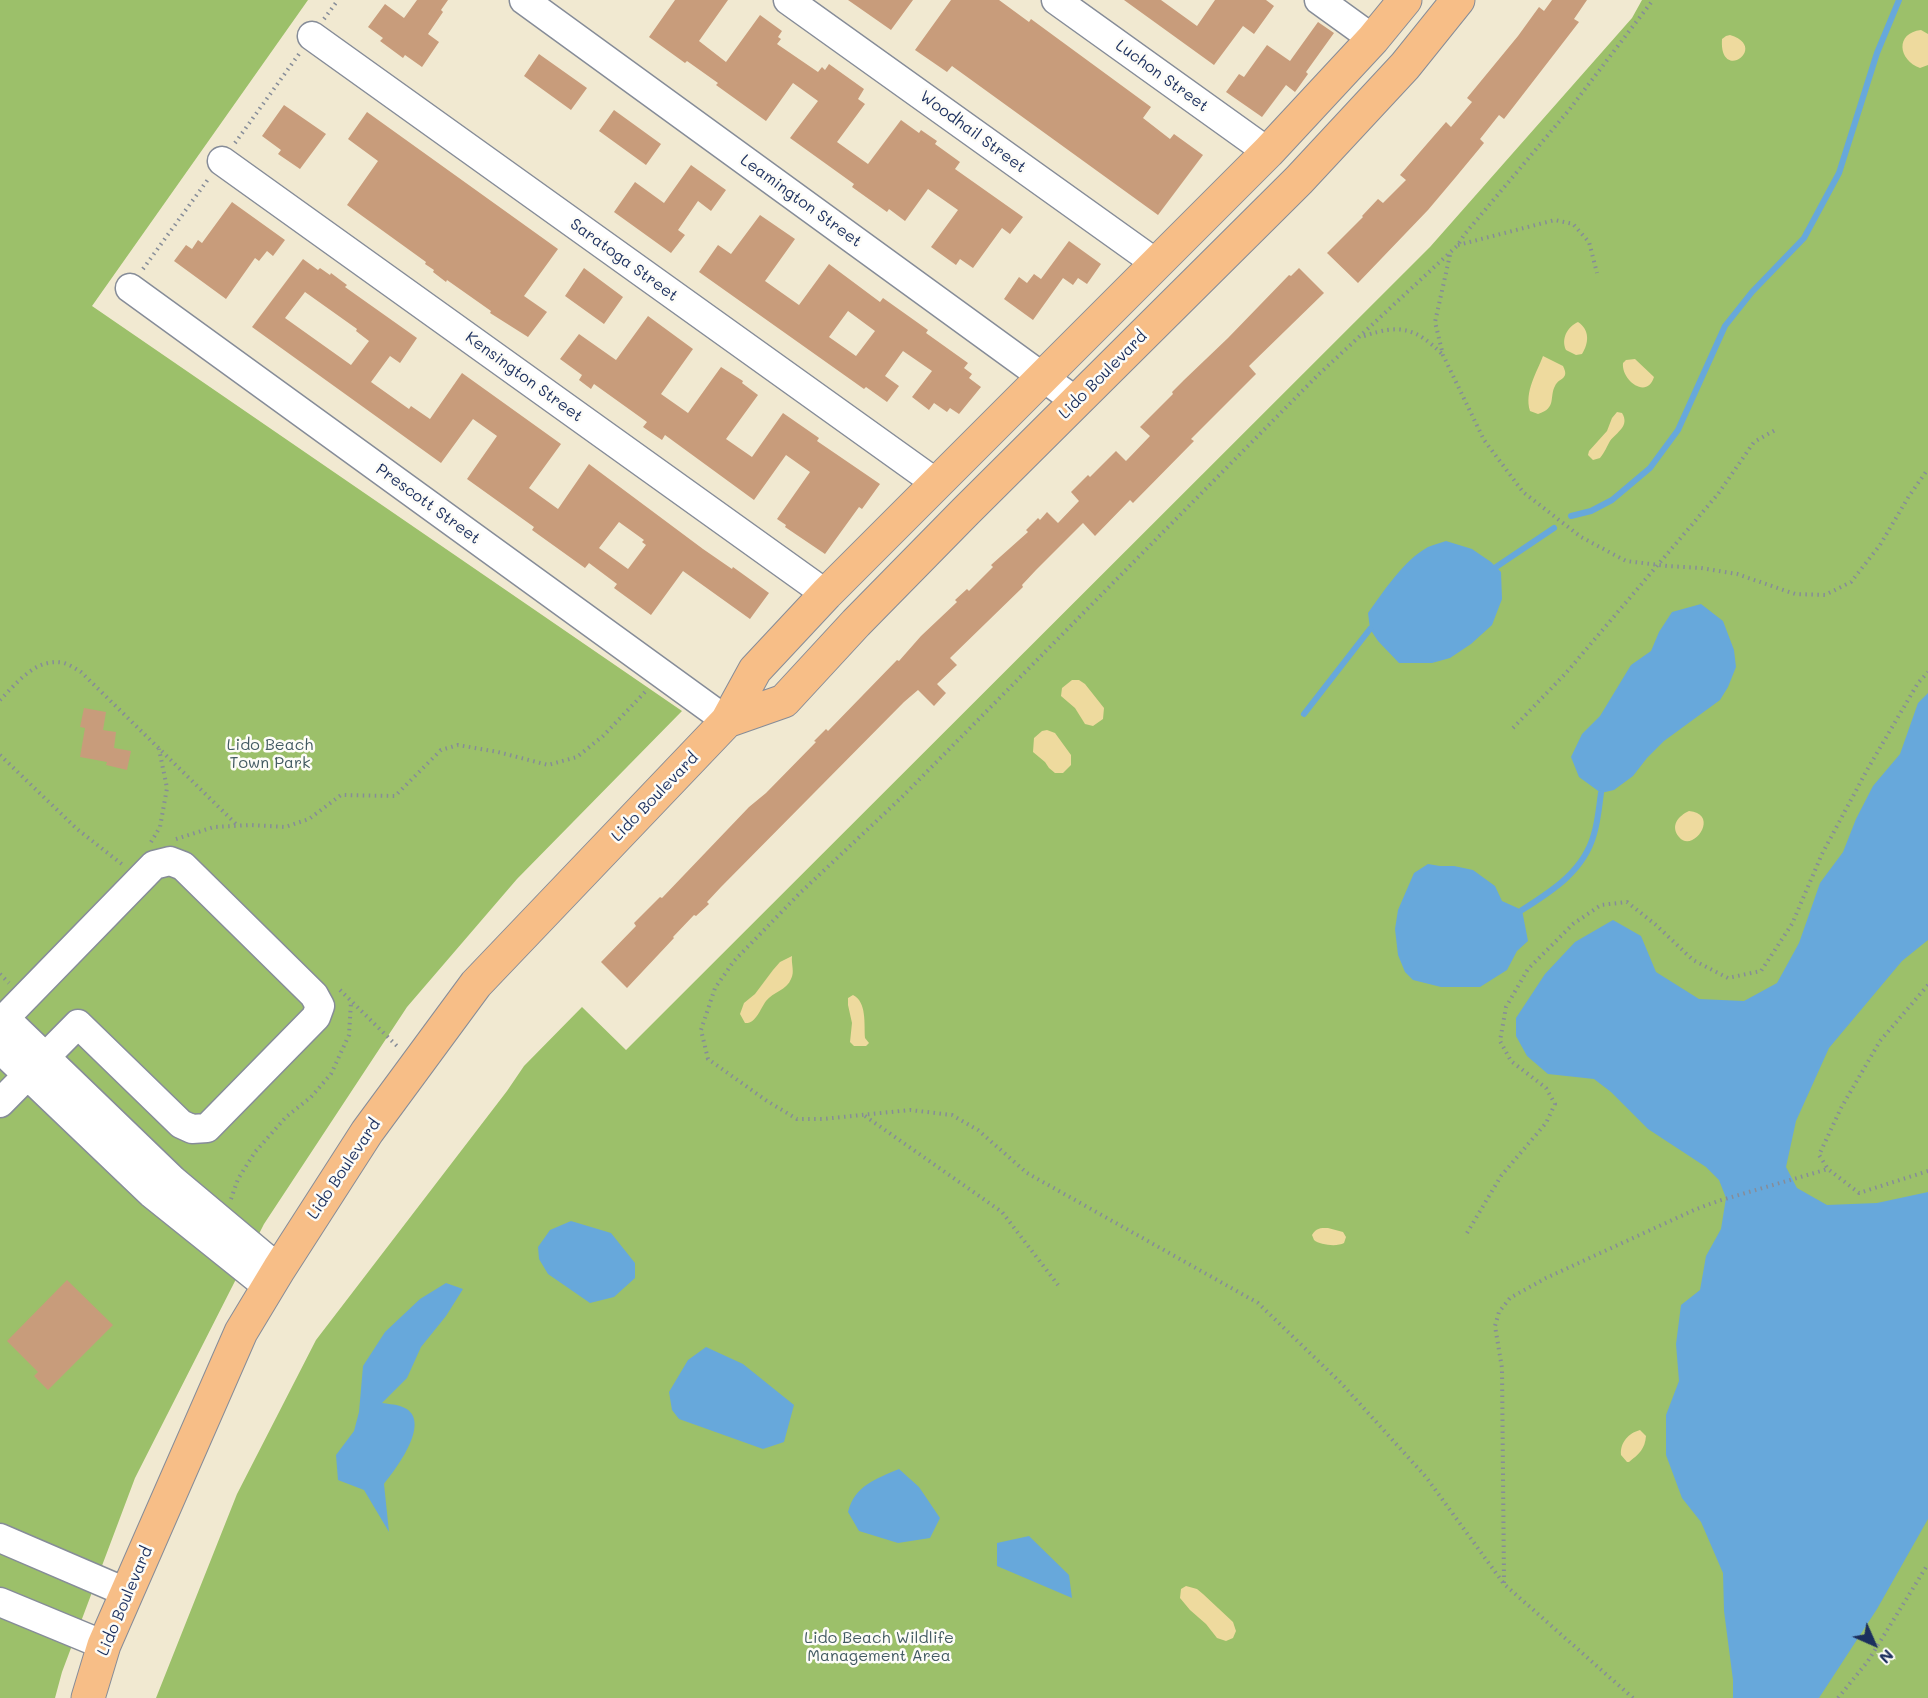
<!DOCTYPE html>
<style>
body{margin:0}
#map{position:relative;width:1928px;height:1698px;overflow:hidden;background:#f1e9d1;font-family:Mali,sans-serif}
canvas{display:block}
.north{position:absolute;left:1844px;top:1614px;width:60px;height:60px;-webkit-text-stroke:4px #fdfcf7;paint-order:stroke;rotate:135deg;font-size:16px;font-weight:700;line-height:24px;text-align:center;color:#1b2f5e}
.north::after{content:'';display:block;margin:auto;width:21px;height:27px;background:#1b2f5e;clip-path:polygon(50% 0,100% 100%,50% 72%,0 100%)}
</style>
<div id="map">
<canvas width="1928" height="1698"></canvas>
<div class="north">N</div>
</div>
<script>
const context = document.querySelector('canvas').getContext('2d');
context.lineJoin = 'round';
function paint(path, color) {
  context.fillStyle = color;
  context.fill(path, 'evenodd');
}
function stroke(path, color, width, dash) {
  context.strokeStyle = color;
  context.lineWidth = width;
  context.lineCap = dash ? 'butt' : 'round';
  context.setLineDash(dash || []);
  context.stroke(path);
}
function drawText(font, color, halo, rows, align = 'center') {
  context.font = font + ' Mali,sans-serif';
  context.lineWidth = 5;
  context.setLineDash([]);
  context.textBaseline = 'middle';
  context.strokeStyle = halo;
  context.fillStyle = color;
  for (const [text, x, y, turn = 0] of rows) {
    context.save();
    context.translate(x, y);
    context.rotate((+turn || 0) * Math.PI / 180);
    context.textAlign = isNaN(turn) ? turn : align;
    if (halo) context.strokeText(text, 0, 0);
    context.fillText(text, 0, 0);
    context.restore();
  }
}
const green = new Path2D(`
 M0,0H308L92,306L682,711L517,879L407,1007L264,1224L135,1478L62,1672L55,1698H0Z
 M1642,0H1928V1698H156L237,1494L316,1340L507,1091L524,1066L582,1007L626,1050L1430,247L1632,18Z`);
const sand = new Path2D(`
 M1921,30L1928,34V65L1920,68C1898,60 1895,33 1921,30Z
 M1730,35C1770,47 1719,84 1722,39L1726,36Z
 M1578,322C1590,330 1589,343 1582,354L1576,355L1566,350C1561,339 1567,327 1578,322Z
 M1543,356L1563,366C1570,380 1559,377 1555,386C1549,397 1557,408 1538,414L1530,411C1524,392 1537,372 1543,356Z
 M1635,359L1654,377C1647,400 1621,380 1623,363L1626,360Z
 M1617,412L1622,413C1630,426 1617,432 1610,441C1607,446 1605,452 1600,458L1593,460L1588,455L1589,451L1607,431L1612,418Z
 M1072,680H1079L1085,684L1104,708L1103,719L1093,726L1085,724L1075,708L1061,696L1062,688Z
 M1047,730L1055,733L1071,755V765L1063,773H1055L1049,768L1045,762L1033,752L1034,738L1042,731Z
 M1689,811C1721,814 1693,854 1679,837C1670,826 1678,816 1689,811Z
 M792,956C791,964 795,972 791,979C787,990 773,992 766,1001C760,1009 756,1024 745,1023L740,1014L744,1003L755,994L773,970L780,962Z
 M853,995C867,1002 864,1024 865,1038L869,1043L866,1046H854L850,1042L852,1023L848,1005V998Z
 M1328,1228L1343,1232L1346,1237L1344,1243C1337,1247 1320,1245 1314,1240L1312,1235C1316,1228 1320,1228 1328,1228Z
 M1640,1430L1646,1436C1645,1449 1639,1454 1629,1462H1627L1621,1455C1620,1442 1629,1433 1640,1430Z
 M1186,1586L1197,1589L1203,1594L1233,1622L1236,1631L1233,1638L1226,1641L1217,1638L1206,1624L1190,1610L1180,1598L1181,1589Z`);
const water = new Path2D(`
 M1446,541L1472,549L1491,562L1501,572L1502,599L1492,625L1471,644L1450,658L1432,663H1399L1378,641L1370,629L1368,613C1383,592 1404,560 1428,547C1433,545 1440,543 1446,541Z
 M1701,604L1723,621L1734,650L1736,667L1728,687L1720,700L1664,741L1647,758L1633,776L1614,790L1601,793L1579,777L1571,757L1582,734L1600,716L1631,665L1651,651L1659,632L1672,612Z
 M1928,693V940L1902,961L1829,1048L1796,1121L1786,1167L1797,1188L1827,1205L1877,1203L1928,1192V1519L1877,1609L1819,1698H1733V1680L1724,1611L1723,1573L1701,1522L1682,1498L1666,1455V1415L1679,1381L1676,1344L1681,1305L1700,1290L1706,1256L1721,1229L1726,1198L1719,1180L1706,1167L1648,1129L1611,1092L1594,1079L1548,1074L1527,1056L1516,1036V1018L1545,974L1575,942L1613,920L1641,936L1656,972L1699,999L1744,1001L1777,983L1799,943L1820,883L1843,852L1856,819L1873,786L1900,754L1918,703Z
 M1428,864L1440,866H1454L1473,870L1495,886L1502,901L1522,910L1528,941L1517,951L1507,970L1480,987H1441L1413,980L1405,972L1398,955L1395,929L1398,910L1414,873Z
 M571,1221L611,1233L635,1263V1278L614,1297L590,1303L548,1274L539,1259L538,1247L550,1230Z
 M446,1283L463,1289L446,1316L421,1347L407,1378L382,1403C387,1404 394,1404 400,1406C436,1417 396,1469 384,1484L389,1532L364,1490L338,1480L336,1455L354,1431L359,1412L363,1366L385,1332L420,1299Z
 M706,1347L743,1364L794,1405L784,1442L763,1449L679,1419L672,1410L669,1392L688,1360Z
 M899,1469L919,1487L940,1518L930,1538L898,1543L859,1531L848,1512C855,1485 876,1479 899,1469Z
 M1029,1536L1069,1575L1072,1598L997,1566V1543Z`);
const stream = new Path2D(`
 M1571,516L1591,511L1612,500L1650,468L1678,430L1725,326L1752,292L1804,238L1839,173L1877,53L1899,0
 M1496,567L1554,528
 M1304,714L1370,629
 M1522,910C1552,891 1584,871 1594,834C1598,821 1599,807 1601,793`);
const building = new Path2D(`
 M417,0H448L441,10L443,12L428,34L439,42L422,67L405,55L403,58L380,41L383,38L368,27L385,4L404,18Z
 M675,0H728L699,41L726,62L760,15L782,31L778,37L781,39L777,44L818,72L822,67L825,70L829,64L864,89L858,99L865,104L837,142L868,164L901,120L919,133L921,130L937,141L935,144L960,162L955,169L1023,217L1010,234L1002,228L973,268L960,259L956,265L931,247L958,210L928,189L905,221L889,209L887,212L852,187L854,184L790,138L818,101L793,83L766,121L716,85L718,83L687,61L685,63L649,37Z
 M848,0H913L891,30Z
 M951,0H999L1029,22L1031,19L1151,107L1143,118L1170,139L1174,134L1203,155L1158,215L952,66L947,72L915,50Z
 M1124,0H1161L1197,26L1215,0H1266L1274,6L1254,34L1243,26L1214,65Z
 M1552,0H1587L1574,19L1579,22L1504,119L1499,115L1480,139L1484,143L1455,178L1428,210L1358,283L1327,253L1363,217L1362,216L1378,199L1383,203L1406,180L1400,175L1446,122L1451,127L1472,102L1467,98L1518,36L1539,7L1544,11Z
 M1318,22L1334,33L1306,72L1308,74L1295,92L1286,85L1262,117L1226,92L1239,74L1244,77L1267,45L1290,61Z
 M539,54L587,88L571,110L524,76Z
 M284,105L326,134L300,169L278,154L281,150L262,136Z
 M614,110L661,144L646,165L599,131Z
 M367,112L558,249L524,296L547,312L528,337L490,313L491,311L447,280L446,282L433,272L434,270L425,264L426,262L347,205L378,161L348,139Z
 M691,165L726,190L711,211L698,201L678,230L685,235L671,253L614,212L635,182L664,203Z
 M232,202L285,240L273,256L267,251L259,261L255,258L226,299L174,261L186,245L192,249L198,240L202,243Z
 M760,215L795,239L765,281L799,305L829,264L880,302L883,298L928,330L926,333L968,363L964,368L972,374L969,378L981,387L959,414L950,408L947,412L934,403L929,410L912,397L932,371L903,351L885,376L899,386L887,402L866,387L864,389L699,272L718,245L731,254ZM848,311L875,331L856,356L829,337Z
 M1069,241L1101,264L1087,284L1078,278L1073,285L1063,278L1033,320L1004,299L1019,277L1027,283L1034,274L1041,279Z
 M303,259L318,270L320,268L330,275L331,273L347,285L345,287L417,338L400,363L390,356L371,382L409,409L411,406L430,419L462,373L561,444L529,488L558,509L589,464L703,549L732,569L733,567L769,593L750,619L683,571L651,615L614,588L617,584L589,563L585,568L532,530L534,527L467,479L497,436L473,419L441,463L252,327ZM305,292L357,329L356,331L369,341L351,365L285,318ZM619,522L644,540L642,542L646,545L628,569L599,548Z
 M584,268L623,297L604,324L565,296Z
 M1299,268L1324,293L1249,366L1256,374L1191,439L1194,441L1133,503L1130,500L1095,536L1083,523L1036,570L1022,585L1023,587L950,658L957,665L937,684L946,693L934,706L918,690L904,702L721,887L707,902L709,904L696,916L694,915L673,937L674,938L627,988L601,962L636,926L634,923L660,897L662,898L749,807L766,793L816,742L814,741L826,729L828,731L897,660L899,661L921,636L957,602L955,600L967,589L969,591L993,567L991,565L1028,532L1026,530L1038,518L1040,520L1047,512L1058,523L1079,501L1071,492L1088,475L1090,477L1116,451L1126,461L1150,436L1140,427L1173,394L1172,392L1184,380L1228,338L1289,275L1291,276Z
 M648,316L693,349L661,394L688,413L721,367L743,381L742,383L758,395L726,439L752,457L783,413L819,438L817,441L880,484L862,509L859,507L825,554L785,527L786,525L777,519L810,472L786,455L754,500L665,435L662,440L643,427L647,422L594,384L591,389L579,380L582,375L560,359L579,334L616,360Z
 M84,708L106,712L103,730L116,732L114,748L131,751L127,770L106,765L107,762L80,757L85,728L80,727Z
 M67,1280L113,1325L48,1390L34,1376L38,1372L7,1341Z`);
const path = new Path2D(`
 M324,19L338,0
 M235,143L299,54
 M1458,245L1555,220L1573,224L1589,242L1597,273
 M1450,255L1435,322L1443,355L1484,440L1523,492L1581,537L1626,561L1667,566L1701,568L1737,574L1795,594L1825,595L1851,582L1880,545L1909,496L1928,469
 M143,269L209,178
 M1364,336C1400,324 1415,327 1443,355
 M0,700C17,683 36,657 64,663C70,665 76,669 81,672L237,825
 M1513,728L1566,673L1718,494L1754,442L1777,429
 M0,755L77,829L123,865
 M176,839L214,827L251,825L285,827L309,819L341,795L395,796L441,750L458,745L498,752L548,765L577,757L603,736L647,690
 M151,842L160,827L167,788L159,749
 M0,974L9,983
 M1928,985L1880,1041L1841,1108L1819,1155L1828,1169L1859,1193L1928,1171
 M340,990L399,1048
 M865,1116L1002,1212L1058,1285
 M231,1199L238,1179L255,1152L286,1117L311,1097L331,1074L349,1035L351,1002
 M1467,1233L1501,1176L1546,1123L1555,1104L1546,1088L1511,1061L1500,1041L1506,1007L1528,969L1573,924L1601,905L1627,902L1656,925L1693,960L1728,978L1761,971L1792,924L1822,854L1867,770L1918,683L1928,672
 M1504,1583L1502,1368L1495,1326L1499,1312L1510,1298L1546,1278L1694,1210L1718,1201L1828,1169
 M1633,1698L1504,1584L1426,1477L1341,1383L1258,1303L1027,1173L978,1130L952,1115L910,1110L823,1119H797L767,1101L708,1059L701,1030L715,988L734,961L800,893L902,797L1318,375L1458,245L1464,235L1569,110L1653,0
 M1838,1698L1868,1661L1928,1564`);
const minor = new Path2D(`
 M524,0L1077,402
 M788,0L1157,264
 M1056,0L1268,152
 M1319,0L1373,39
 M312,36L936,483
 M222,161L826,594
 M130,288L727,721
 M5,1018L173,1180L279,1269
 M0,1023L154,865L170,861L183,866L314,995L320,1006L316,1017L207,1128L192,1129L181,1124L78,1024L0,1103
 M0,1049L152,1194L268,1287
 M0,1538L128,1593
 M0,1602L104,1645`);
const highway = new Path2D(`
 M727,721L784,701L856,623L965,512L1299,180L1405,66L1458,0
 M88,1698L104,1645L241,1332L279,1269L367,1132L476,984L727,721L755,670L826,594L1268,152L1373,39L1405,0`);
const streetNames = [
 ["Luchon Street",1162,76,36],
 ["Woodhail Street",973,132,36],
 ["Leamington Street",801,201,36],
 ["Saratoga Street",624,260,36],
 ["Lido Boulevard",1103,375,-45],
 ["Kensington Street",524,377,36],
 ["Prescott Street",428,504,36],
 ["Lido Boulevard",655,797,-46],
 ["Lido Boulevard",344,1169,-56],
 ["Lido Boulevard",125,1601,-67]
];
const parkNames = [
 ["Lido Beach",270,745],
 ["Town Park",270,763],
 ["Lido Beach Wildlife",879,1638],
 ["Management Area",879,1656]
];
paint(green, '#9cc06a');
paint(sand, '#eeda9e');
paint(water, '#67a8db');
stroke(stream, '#67a8db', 6);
paint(building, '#c89c7b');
stroke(minor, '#868c98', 31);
stroke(highway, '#868c98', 35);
stroke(path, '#868c98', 4, [1.5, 4.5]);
stroke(minor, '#fff', 28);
stroke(highway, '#f7be87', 33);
drawText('16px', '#1b2f5e', '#fdfcf7', streetNames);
drawText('16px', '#425a62', '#fdfcf7', parkNames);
</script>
